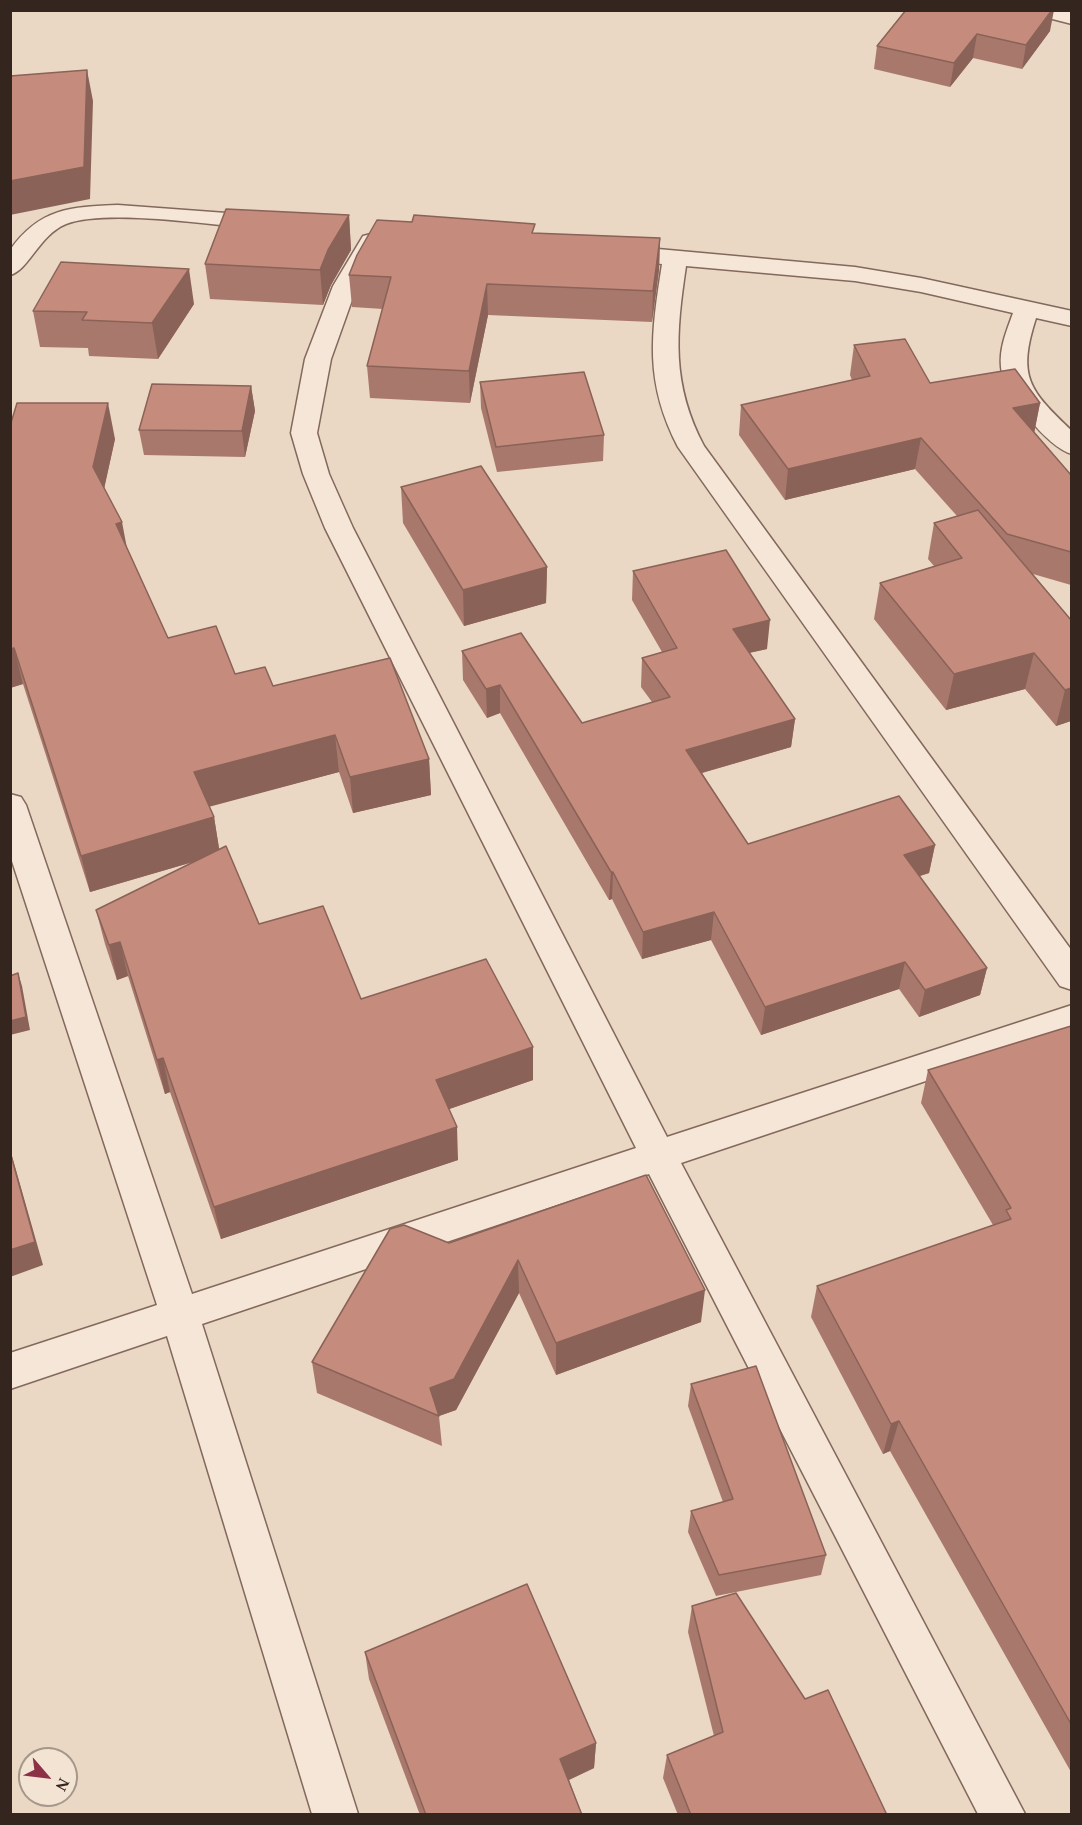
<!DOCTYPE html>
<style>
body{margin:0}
#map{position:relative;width:1082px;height:1825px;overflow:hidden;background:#ead7c4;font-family:Georgia,serif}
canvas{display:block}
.frame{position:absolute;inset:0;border:12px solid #35251f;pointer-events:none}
.north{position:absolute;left:18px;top:1747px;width:60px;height:60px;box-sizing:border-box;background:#f2e3d3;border:2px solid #a6978b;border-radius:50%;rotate:118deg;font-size:16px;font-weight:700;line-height:24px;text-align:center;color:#35251f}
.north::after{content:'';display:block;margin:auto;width:21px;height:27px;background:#8d3146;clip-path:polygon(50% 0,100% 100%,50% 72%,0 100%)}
</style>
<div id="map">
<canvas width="1082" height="1825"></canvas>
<div class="frame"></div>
<div class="north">N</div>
</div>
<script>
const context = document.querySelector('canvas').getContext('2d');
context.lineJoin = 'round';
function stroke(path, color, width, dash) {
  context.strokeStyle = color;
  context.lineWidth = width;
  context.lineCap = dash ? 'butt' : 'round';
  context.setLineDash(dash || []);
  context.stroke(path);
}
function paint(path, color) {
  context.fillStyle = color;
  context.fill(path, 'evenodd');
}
const street = new Path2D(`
 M1030,10L1072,12V24L1033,14Z
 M118,205L267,216L275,218L279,223L275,228L267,230C219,226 108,208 66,224C39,235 29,270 10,275V250C40,208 70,207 118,205Z
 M371,234L379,236L383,241L357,286L331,359L317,433L329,474L353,528L667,1137L1072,1005V1032L681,1163L1025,1814H978L649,1174L202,1324L358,1814H312L167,1336L10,1389V1353L157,1305L10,855V794L21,797L26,805L192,1294L636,1148L325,528L303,474L291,433L305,359L333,286L363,236Z
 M614,245L855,267L921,278L1072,311V326L1036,318C1017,377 1029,390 1072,431V454C1048,448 1003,392 1001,367C999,348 1007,330 1013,313L921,292L855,281L686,266C676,333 671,384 704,446L1072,951V990L1060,986L678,447C644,382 651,334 662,264L606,257L602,252L606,247Z`);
const wall = new Path2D(`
 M906,10L1050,31L1022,69L973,58L950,87L874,69L877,46Z
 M349,215L351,250L331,285L323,305L210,299L205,264Z
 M535,233L660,238L659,270L652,322L488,315L470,403L370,398L367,366L383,309L352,307L349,275Z
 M194,304L158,359L89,356L88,348L40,347L33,311Z
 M854,345L930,383L1040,403L1034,432L1071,475V585L1033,574L1071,620V721L1056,726L1025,689L946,710L874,619L880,583L934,566L928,559L934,523L957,516L915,469L785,500L739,435L741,405L852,380L850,375Z
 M480,382L604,435L603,461L497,472L481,408Z
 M251,386L255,411L245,457L144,455L139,430Z
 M10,426L115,439L104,488L126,546L168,638L235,674L273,686L429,759L431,795L353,813L339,772L209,806L214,817L219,849L259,924L361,999L533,1080L449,1109L458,1160L221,1239L170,1092L165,1094L128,976L117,980L105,944L96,910L193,862L90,892L23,684L10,688Z
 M401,487L547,567L546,603L464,626L403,523Z
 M633,571L767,649L749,653L795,719L791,747L702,773L748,844L935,845L929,873L919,876L987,968L980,995L919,1017L899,989L761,1035L711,940L642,959L612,899L609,900L500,713L487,718L463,680L462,651L582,723L652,702L641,687L642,658L662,652L632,600Z
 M1071,1026V1772L890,1451L883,1454L811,1317L817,1286L993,1225L921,1103L928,1070Z
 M646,1175L701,1322L556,1375L519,1293L456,1410L439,1416L442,1446L317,1393L312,1362L449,1243Z
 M691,1384L826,1555L821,1575L716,1596L688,1532L691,1511L723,1502L688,1406Z
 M692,1606L805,1699L887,1815H678L663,1778L667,1755L714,1736L688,1632Z
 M365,1652L596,1743L594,1768L569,1780L582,1815H420L369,1679Z`);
const shadedWall = new Path2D(`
 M1052,10H1054L1050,31L1022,69L1026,45Z
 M977,34L973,58L950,87L954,63Z
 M87,70L93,101L90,199L10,215V181Z
 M349,215L351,250L331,285L323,305L320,270L328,250Z
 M660,238L659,270L652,322L653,291Z
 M189,269L194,304L158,359L152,323Z
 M487,284L488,315L470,403L469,371Z
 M251,386L255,411L245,457L242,431Z
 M108,403L115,439L101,503L93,467Z
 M1040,403L1034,434L1013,408Z
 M921,438L915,469L785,500L788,469Z
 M122,522L129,559L116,524Z
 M547,567L546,603L464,626L463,590Z
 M770,620L767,649L730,657L733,629Z
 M14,648L23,684L10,688V649Z
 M1034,653L1025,689L946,710L954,674Z
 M500,685V713L487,718L486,689Z
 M1071,688V721L1056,726L1065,690Z
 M795,719L791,747L684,778L686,750Z
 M335,735L339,772L201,809L194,772Z
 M429,759L431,795L353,813L350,777Z
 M214,817L220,854L90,892L81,856Z
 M935,845L929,873L899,883L904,855Z
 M611,872H613L612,899L609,900Z
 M714,912L711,940L642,959L643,932Z
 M120,942L128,976L117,980L109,945Z
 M905,962L899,989L761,1035L765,1007Z
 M987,968L980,995L919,1017L925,990Z
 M18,973L22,986L30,1030L10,1035V1021Z
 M533,1047V1080L438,1113L436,1080Z
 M163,1058L170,1092L165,1094L157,1060Z
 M457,1127L458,1160L221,1239L214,1207Z
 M10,1149L43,1265L10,1277Z
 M518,1260L519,1293L456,1410L439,1416L430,1388Z
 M705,1290L701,1322L556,1375V1343Z
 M899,1421L890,1451L883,1454L891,1424Z
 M596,1743L594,1768L560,1784V1759Z`);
const building = new Path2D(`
 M906,10H1052L1026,45L977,34L954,63L877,46Z
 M87,70L84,167L10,181V76Z
 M226,209L349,215L328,250L320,270L205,264Z
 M414,215L535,224L532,233L660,238L653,291L487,284L469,371L367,366L391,277L349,275L357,255L377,220L412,222Z
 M61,262L189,269L152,323L82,320L87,312L33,311Z
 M905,339L930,383L1015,369L1040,403L1013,408L1071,475V552L1007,534L921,438L788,469L741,405L870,376L854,345Z
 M584,372L604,435L496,447L480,382Z
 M152,384L251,386L242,431L139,430Z
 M17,403H108L93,467L122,522L116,524L168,638L216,626L235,674L265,667L273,686L390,658L429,759L350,777L335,735L194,772L214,817L81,856L14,648L10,649V426Z
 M481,466L547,567L463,590L401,487Z
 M978,510L1071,620V688L1065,690L1034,653L954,674L880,583L962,558L934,523Z
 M726,550L770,620L733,629L795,719L686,750L748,844L899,796L935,845L904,855L987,968L925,990L905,962L765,1007L714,912L643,932L613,872H611L500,685L486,689L462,651L521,633L582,723L670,697L642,658L677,648L633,571Z
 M226,846L259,924L323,906L361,999L486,959L533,1047L436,1080L457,1127L214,1207L163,1058L157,1060L120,942L109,945L96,910Z
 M18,973L26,1017L10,1021V976Z
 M1071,1026V1724L899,1421L891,1424L817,1286L1011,1219L1006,1210L1011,1208L928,1070Z
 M10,1152L35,1242L10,1250Z
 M646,1175L705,1290L556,1343L518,1260L454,1379L430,1388L439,1416L312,1362L390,1229L404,1225L449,1243Z
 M756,1366L826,1555L719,1575L691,1511L733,1499L691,1384Z
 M527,1584L596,1743L560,1759L582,1815H426L365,1652Z
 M736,1593L805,1699L828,1690L887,1815H691L667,1755L723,1732L692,1606Z`);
stroke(street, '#83695c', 3);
paint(street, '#f6e6d7');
paint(wall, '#a9786c');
paint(shadedWall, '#8a6258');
paint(building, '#c58c7d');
stroke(building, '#8a6258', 1.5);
</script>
